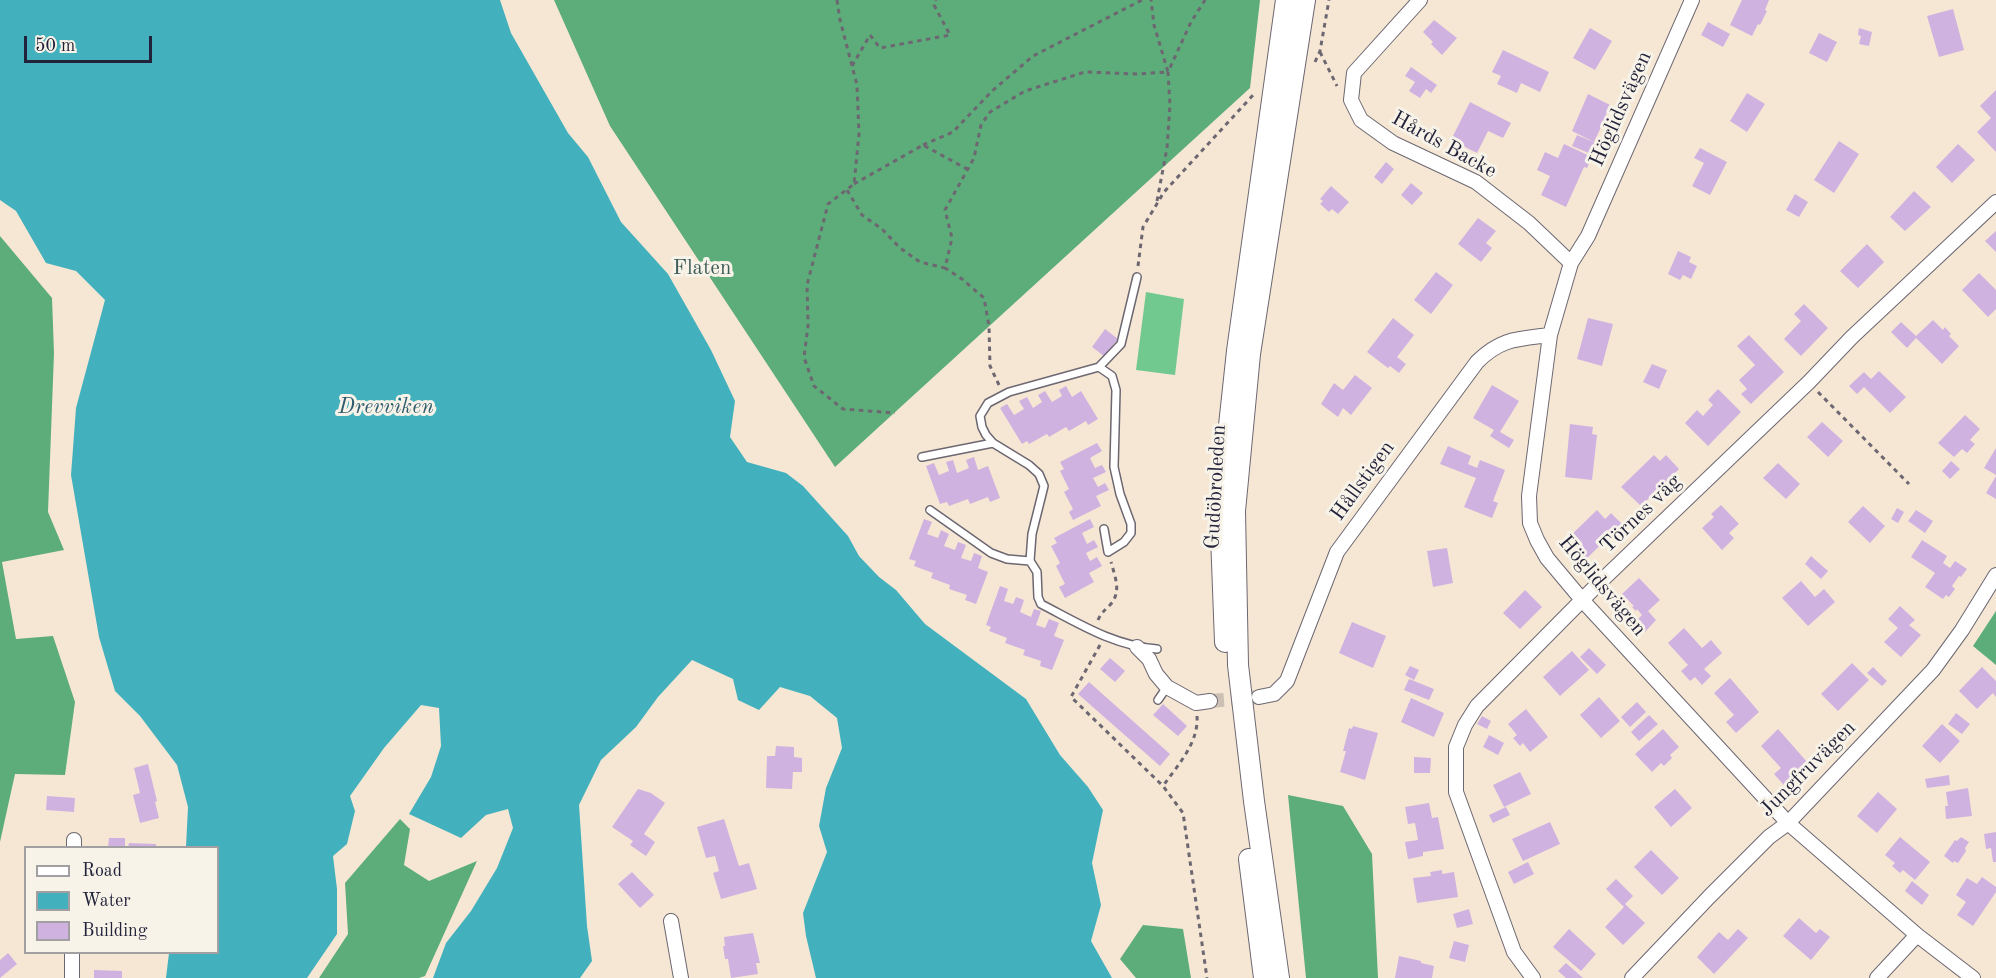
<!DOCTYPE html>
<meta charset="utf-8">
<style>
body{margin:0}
#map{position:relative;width:1996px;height:978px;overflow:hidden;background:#f6e7d4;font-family:"Old Standard TT",serif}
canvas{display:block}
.legend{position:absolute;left:24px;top:846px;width:195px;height:108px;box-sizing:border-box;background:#f7f3e8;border:2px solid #a29fa3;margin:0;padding:8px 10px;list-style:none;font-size:18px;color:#22223b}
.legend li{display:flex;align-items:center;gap:12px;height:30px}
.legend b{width:30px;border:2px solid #a29fa3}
.scale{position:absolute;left:24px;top:36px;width:128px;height:27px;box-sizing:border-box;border:3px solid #22223b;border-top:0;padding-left:8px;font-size:18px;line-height:21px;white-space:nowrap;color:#22223b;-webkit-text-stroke:4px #f7f3e8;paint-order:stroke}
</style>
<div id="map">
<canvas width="1996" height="978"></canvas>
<ul class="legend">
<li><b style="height:8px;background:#fff"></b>Road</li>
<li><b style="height:16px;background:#42b1bd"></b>Water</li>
<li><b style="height:16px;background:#d0b2e1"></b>Building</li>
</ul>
<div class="scale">50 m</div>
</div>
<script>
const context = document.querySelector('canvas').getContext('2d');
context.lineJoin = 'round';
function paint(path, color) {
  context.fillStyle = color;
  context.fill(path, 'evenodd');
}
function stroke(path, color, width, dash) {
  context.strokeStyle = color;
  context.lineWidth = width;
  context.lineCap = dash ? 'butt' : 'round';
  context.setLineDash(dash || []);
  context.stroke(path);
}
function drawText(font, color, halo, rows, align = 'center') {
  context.font = font + ' "Old Standard TT",serif';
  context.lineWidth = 6;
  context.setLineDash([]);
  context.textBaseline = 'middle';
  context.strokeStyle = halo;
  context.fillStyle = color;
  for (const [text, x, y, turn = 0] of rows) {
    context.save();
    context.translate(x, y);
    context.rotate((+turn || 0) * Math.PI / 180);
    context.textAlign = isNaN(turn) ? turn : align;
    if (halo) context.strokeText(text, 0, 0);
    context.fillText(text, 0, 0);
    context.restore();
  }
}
const green = new Path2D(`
 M1146,292L1184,299L1175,375L1136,370Z`);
const forest = new Path2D(`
 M554,0H1260L1250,88L835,467L610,126Z
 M0,236L52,298L54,353L48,512L64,550L2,562L16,639L53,636L75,702L65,775L15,774L0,842Z
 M1996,611V665L1973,646Z
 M1288,795L1343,806L1372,854L1378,978H1306Z
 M400,819L410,829L404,865L429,881L477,861L425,976L419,978H319L348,934L345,883Z
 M1143,925L1183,929L1191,978H1136L1120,959Z`);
const water = new Path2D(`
 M0,0H500L511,33L568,133L588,157L621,222L668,274L711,350L735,401L730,437L747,462L786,473L803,486L848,536L859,556L879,577L896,590L925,624L1026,699L1060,755L1088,787L1103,810L1092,863L1101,905L1091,941L1112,978H816L806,936L803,913L827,852L819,826L826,788L842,748L837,718L810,696L780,687L759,710L738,700L733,679L692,660L658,697L636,727L601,760L579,805L587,926L592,961L580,978H433L446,943L471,911L497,868L513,828L508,809L486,815L461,838L409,814L431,777L441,746L439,708L421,705L384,748L350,796L355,811L347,844L333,856L337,889V934L307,978H166L169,953L218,952V848L186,847L188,807L177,765L140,716L115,691L99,637L71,475L76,408L105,300L76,271L46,263L16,211L0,200Z`);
const building = new Path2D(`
 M1742,0H1769L1765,10L1767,11L1760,25L1758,24L1752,36L1730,25Z
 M1953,9L1964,50L1939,57L1927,16Z
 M1434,20L1457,38L1442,55L1431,44L1433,42L1423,32Z
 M1708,22L1730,34L1723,47L1701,35Z
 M1590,28L1612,41L1595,70L1573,58Z
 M1859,28L1872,32L1869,46L1859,44L1861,36L1858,35Z
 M1819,33L1837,42L1827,62L1809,53Z
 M1503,50L1549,72L1540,92L1521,83L1517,93L1497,84L1501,76L1492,72Z
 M1411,67L1437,85L1431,93L1426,89L1420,98L1409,91L1415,82L1405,76Z
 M1996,90V152L1977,132L1991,118L1980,106Z
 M1747,93L1765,104L1747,132L1730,121Z
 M1588,94L1610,105L1605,117L1608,118L1604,128L1601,127L1594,142L1572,131Z
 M1470,102L1511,123L1503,138L1488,131L1477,153L1451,140Z
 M1577,135L1596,143L1591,154L1572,146Z
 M1839,141L1859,154L1834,193L1814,180Z
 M1564,144L1592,157L1587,168L1584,167L1566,207L1541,195L1550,176L1537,170L1545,152L1558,158Z
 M1958,144L1975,160L1952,183L1936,167Z
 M1700,148L1727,162L1710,195L1692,186L1704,163L1694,158Z
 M1386,162L1394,169L1382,184L1374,177Z
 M1411,183L1423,193L1412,205L1401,195Z
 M1331,186L1349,202L1338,214L1332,209L1329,212L1320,204L1323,201L1320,199Z
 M1914,191L1931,207L1905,231L1890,217Z
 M1795,194L1808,202L1799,217L1786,210Z
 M1478,218L1496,231L1486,243L1492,248L1481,262L1458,244Z
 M1996,231V252L1985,241Z
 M1867,244L1884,262L1858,288L1840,271Z
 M1678,251L1691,257L1689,262L1697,266L1691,279L1683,275L1680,280L1668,274Z
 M1436,272L1453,285L1431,314L1414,300Z
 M1979,273L1996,290V309L1988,317L1962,290Z
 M1804,304L1828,328L1801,356L1784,339L1801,321L1794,314Z
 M1393,318L1414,335L1397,357L1406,364L1399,373L1390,366L1388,368L1367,352Z
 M1588,318L1613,324L1602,366L1577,359Z
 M1933,320L1943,330L1945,327L1951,334L1949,336L1959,346L1942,364L1916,338L1907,348L1891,332L1901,322L1916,336Z
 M1105,329L1118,339L1104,356L1092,347Z
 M1749,335L1784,372L1751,404L1741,394L1747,389L1739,380L1755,365L1737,346Z
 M1652,364L1667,370L1659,389L1643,382Z
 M1879,371L1906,397L1890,413L1864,387L1857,394L1849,386L1864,372L1871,379Z
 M1355,375L1372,388L1351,415L1343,408L1338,417L1321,404L1334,383L1343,390Z
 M1492,385L1519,401L1500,432L1514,440L1509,448L1490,436L1494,430L1473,418Z
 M1066,386L1072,397L1081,391L1098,419L1088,425L1086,421L1069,431L1066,427L1049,437L1047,434L1029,444L1027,441L1022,444L1000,408L1007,404L1014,415L1024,409L1019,401L1027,397L1033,408L1042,402L1038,395L1045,391L1052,402L1062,396L1059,390Z
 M1718,389L1741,412L1708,446L1685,423L1697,410L1703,416L1713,405L1708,400Z
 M1965,415L1980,429L1970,440L1975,444L1967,453L1962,449L1954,457L1938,443Z
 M1822,422L1843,441L1828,457L1807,437Z
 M1570,424L1593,427L1592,434L1597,435L1592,480L1565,477Z
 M1097,443L1102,451L1090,458L1095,468L1102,465L1106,472L1093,478L1098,487L1105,483L1109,490L1096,496L1101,506L1073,520L1069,512L1073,509L1064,492L1069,489L1060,471L1064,469L1060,462Z
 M1448,446L1471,456L1468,464L1477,468L1480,460L1505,470L1493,501L1498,503L1492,518L1464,507L1476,478L1440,464Z
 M1996,448V475L1984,468Z
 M1654,455L1660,461L1666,455L1679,469L1641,506L1621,487Z
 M974,457L978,470L988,466L1000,498L990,502L988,497L970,504L968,499L949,506L947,502L940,504L926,466L934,463L939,475L949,471L946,462L953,460L957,473L969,468L966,460Z
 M1951,461L1960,469L1950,479L1942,471Z
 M1778,463L1800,484L1786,499L1763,478Z
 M1996,476V499L1986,493Z
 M1721,505L1739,524L1729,533L1734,538L1722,550L1702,528L1714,517L1711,514Z
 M1863,506L1885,526L1870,543L1848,522Z
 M1897,508L1904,512L1898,523L1891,519Z
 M1597,510L1605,519L1611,513L1622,524L1584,561L1565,541Z
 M1916,510L1933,521L1925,533L1908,521Z
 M924,519L932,522L927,534L938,538L941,530L949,534L944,546L955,550L958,542L966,545L961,558L971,561L974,553L982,556L978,568L988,572L976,604L965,600L967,595L949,589L950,585L931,578L933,573L914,566L916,561L909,559Z
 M1090,519L1094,527L1082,533L1087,544L1094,540L1098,547L1086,553L1090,561L1097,557L1102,566L1089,573L1094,582L1065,598L1059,587L1065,584L1056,566L1060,563L1051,546L1057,543L1054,538Z
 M1922,540L1947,556L1943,563L1950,568L1955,561L1967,569L1961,577L1959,576L1952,586L1955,589L1949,597L1946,595L1943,599L1925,587L1935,573L1911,557Z
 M1447,548L1453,583L1433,587L1427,551Z
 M1811,556L1828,571L1821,579L1805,564Z
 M1639,578L1660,600L1648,611L1656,620L1645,632L1635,622L1642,615L1637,609L1636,611L1632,607L1634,606L1622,594Z
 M1801,581L1815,597L1824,589L1835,602L1808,626L1782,598Z
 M1000,586L1008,589L1004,601L1013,604L1016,597L1024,600L1020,612L1031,617L1034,609L1041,611L1036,625L1045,628L1049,619L1059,623L1054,636L1064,640L1052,670L1040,666L1041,661L1023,655L1025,650L1005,643L1007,638L989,631L991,627L986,625Z
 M1525,590L1542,607L1520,629L1503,613Z
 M1900,606L1915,620L1909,625L1921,635L1901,657L1884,642L1898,628L1888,619Z
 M1352,622L1386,636L1373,668L1339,653Z
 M1684,628L1702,648L1711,640L1722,653L1704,669L1711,676L1702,685L1695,677L1690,681L1681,671L1688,665L1668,643Z
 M1589,648L1606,665L1597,674L1580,657Z
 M1572,651L1589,670L1560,696L1543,677Z
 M1110,658L1125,671L1115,682L1100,669Z
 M1852,663L1869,680L1838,711L1821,694Z
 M1410,666L1419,670L1414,680L1405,675Z
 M1873,667L1887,681L1882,686L1867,673Z
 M1982,667L1996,681V697L1993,693L1977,709L1959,691Z
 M1730,678L1759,712L1736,733L1726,722L1734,715L1714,693Z
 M1409,679L1434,689L1429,700L1404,690Z
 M1089,682L1170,754L1160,766L1078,694Z
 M1599,697L1620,721L1601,738L1580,715Z
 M1411,698L1444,713L1434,737L1401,722Z
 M1637,702L1646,712L1630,727L1621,717Z
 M1163,704L1187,726L1178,736L1153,715Z
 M1526,709L1548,737L1530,752L1523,743L1520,746L1513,738L1517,735L1508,724Z
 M1956,713L1970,724L1962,734L1948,724Z
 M1649,715L1658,724L1639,741L1631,732Z
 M1482,716L1491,721L1487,729L1477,724Z
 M1942,724L1960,741L1940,763L1922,746Z
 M1353,726L1378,733L1365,780L1340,772L1346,751H1343L1349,728L1352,729Z
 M1663,729L1679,747L1670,755L1672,758L1664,766L1661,763L1652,772L1635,754Z
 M1778,729L1808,763L1784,785L1774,774L1781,768L1761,746Z
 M1489,735L1504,743L1498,755L1483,747Z
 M776,746L794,747V757L802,758V772H793L792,789L766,788L767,756H775Z
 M1414,757L1431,758L1430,773H1414Z
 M148,764L157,801L155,802L159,818L140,823L133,795L140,793L134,768Z
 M1520,772L1531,794L1504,807L1493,785Z
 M1949,775L1950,785L1927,788L1925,779Z
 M1968,788L1972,816L1946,819L1945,806H1948L1946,792Z
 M638,789L651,793L665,803L644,834L655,842L646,856L630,845L633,841L612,827Z
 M1675,789L1692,808L1671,827L1654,807Z
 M1878,792L1897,809L1877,833L1857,816Z
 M47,796L75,798L74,812L46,810Z
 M1429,803L1432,818L1438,817L1444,849L1423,852V856L1408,859L1405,842L1418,840L1415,823L1408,824L1405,807Z
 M1506,807L1510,815L1493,823L1489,815Z
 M724,819L739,866L749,863L757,889L721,899L713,873L719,871L715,856L706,858L697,827Z
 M1550,822L1560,844L1523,861L1512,839Z
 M1996,832V862H1993L1991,848L1986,849L1984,834Z
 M1900,837L1930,862L1915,880L1903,870L1900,873L1892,866L1895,863L1885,855Z
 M1961,837L1969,842L1965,848L1966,851L1958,863L1954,861L1953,863L1944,856L1955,840L1957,841Z
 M109,838H125V848H108Z
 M129,843L156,844V848H128Z
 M1651,850L1679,878L1662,895L1634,867Z
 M1528,862L1534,874L1514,884L1508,872Z
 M1442,870V874L1454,872L1458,897L1417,903L1413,878L1431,876L1430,872Z
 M632,872L654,895L640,908L618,884Z
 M1982,877L1996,887V892L1973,926L1957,915L1966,902L1956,895L1967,878L1977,884Z
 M1616,879L1633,896L1625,904L1645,923L1623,945L1605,927L1624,907L1606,889Z
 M1912,881L1929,895L1922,905L1905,891Z
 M1469,909L1473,924L1457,928L1453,914Z
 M1799,918L1816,933L1820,929L1830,937L1811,960L1783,936Z
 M1569,929L1596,954L1581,971L1553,947Z
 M1738,929L1748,938L1714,974L1697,957L1719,932L1728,940Z
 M753,933L760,963H756L758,974L731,978L728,959H725L723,946H725L724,937Z
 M1454,941L1469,945L1465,962L1449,958Z
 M8,953L17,964L0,978V960Z
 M1399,956L1421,961V963L1434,966L1432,978H1395Z
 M1566,963L1583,978H1566L1558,971Z
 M94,970L122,971V978H94Z`);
const minorTunnel = new Path2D(`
 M1210,701L1259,697`);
const path = new Path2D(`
 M837,0L840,20L857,85L859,134L854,184L828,204L807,285L808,326L804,357L814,386L843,409L895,413
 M1320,52L1337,86
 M1315,62L1320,51L1329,0
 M852,66L870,35L880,48L950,35L934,5L936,0
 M923,145L953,132L992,91L1033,56L1142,0
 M854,184L923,145L967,169
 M847,190L862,215L882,229L900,248L920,262L945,268
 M1157,201L1167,148L1170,105L1168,72L1191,22L1205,0
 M1138,266L1143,227L1164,192L1255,93
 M999,385L990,366L989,326L984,298L962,279L945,268L952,238L945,210L974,158L981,125L990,112L1025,91L1085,72L1137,74L1168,72L1154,25L1151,0
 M1818,392L1909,484
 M1098,620C1101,613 1105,610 1110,605C1122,592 1115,577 1111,562
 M1100,645L1071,697L1163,786
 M1197,716C1199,743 1177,766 1163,786L1183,813L1207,978`);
const service = new Path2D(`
 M1099,367L1121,344L1137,277
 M922,457L993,443
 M930,510L991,553L1007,559L1030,561
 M1104,529L1108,552L1124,542L1131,533V524L1120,494L1114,467L1116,390L1112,376L1099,367L1009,392L988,403L980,416L982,427L986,435L993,443L1029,465L1039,474L1044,486L1032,534L1030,561L1037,572L1038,597L1041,604C1078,623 1114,646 1157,649
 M1158,700L1167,687`);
const minor = new Path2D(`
 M1420,0L1354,73L1351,100L1361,120L1393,143L1476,182L1529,223L1571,263
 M1692,0L1588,236L1571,263L1550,335L1529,496L1530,523L1537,540L1547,558L1583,601L1788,823L1917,935L1973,978
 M1137,647L1149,659L1156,674L1167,687L1196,703L1210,701
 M1259,697L1274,694L1287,681L1337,552L1477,362C1501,338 1518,339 1550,335
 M74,848V840
 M671,921L681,978
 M72,978V952
 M1533,978L1514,952L1456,792V747L1465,725L1477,706L1597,585L1809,382L1852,337L1996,202
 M1632,978L1709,897L1769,837L1788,823L1933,670L1962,630L1996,575
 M1877,978L1917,935`);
const secondary = new Path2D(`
 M1225,642L1220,509L1237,351L1286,0
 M1249,859L1264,978
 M1279,978L1254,801L1238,665L1235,511L1250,354L1305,0`);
const streetNames = [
 ["Höglidsvägen",1621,109,-66],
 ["Hårds Backe",1444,145,29],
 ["Hållstigen",1363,481,-54],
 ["Gudöbroleden",1216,487,-87],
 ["Törnes väg",1641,514,-44],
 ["Höglidsvägen",1602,586,50],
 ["Jungfruvägen",1808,769,-45]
];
const parkNames = [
 ["Flaten",702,268]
];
const waterNames = [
 ["Drevviken",386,407]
];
paint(green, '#72c98f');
paint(forest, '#5dad7a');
paint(water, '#42b1bd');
paint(building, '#d0b2e1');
stroke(minorTunnel, '#ccc0b5', 14, [14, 7]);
stroke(service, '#6c6771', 10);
stroke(minor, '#6c6771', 16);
stroke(secondary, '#6c6771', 22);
stroke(path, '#6c6771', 3, [4.5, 4.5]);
stroke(service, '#fff', 7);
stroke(minor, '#fff', 14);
stroke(secondary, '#fff', 20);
drawText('21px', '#22223b', '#f7f3e8', streetNames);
drawText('21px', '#3e5c58', '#f7f3e8', parkNames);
drawText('italic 22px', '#2f5b6f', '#f7f3e8', waterNames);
</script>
